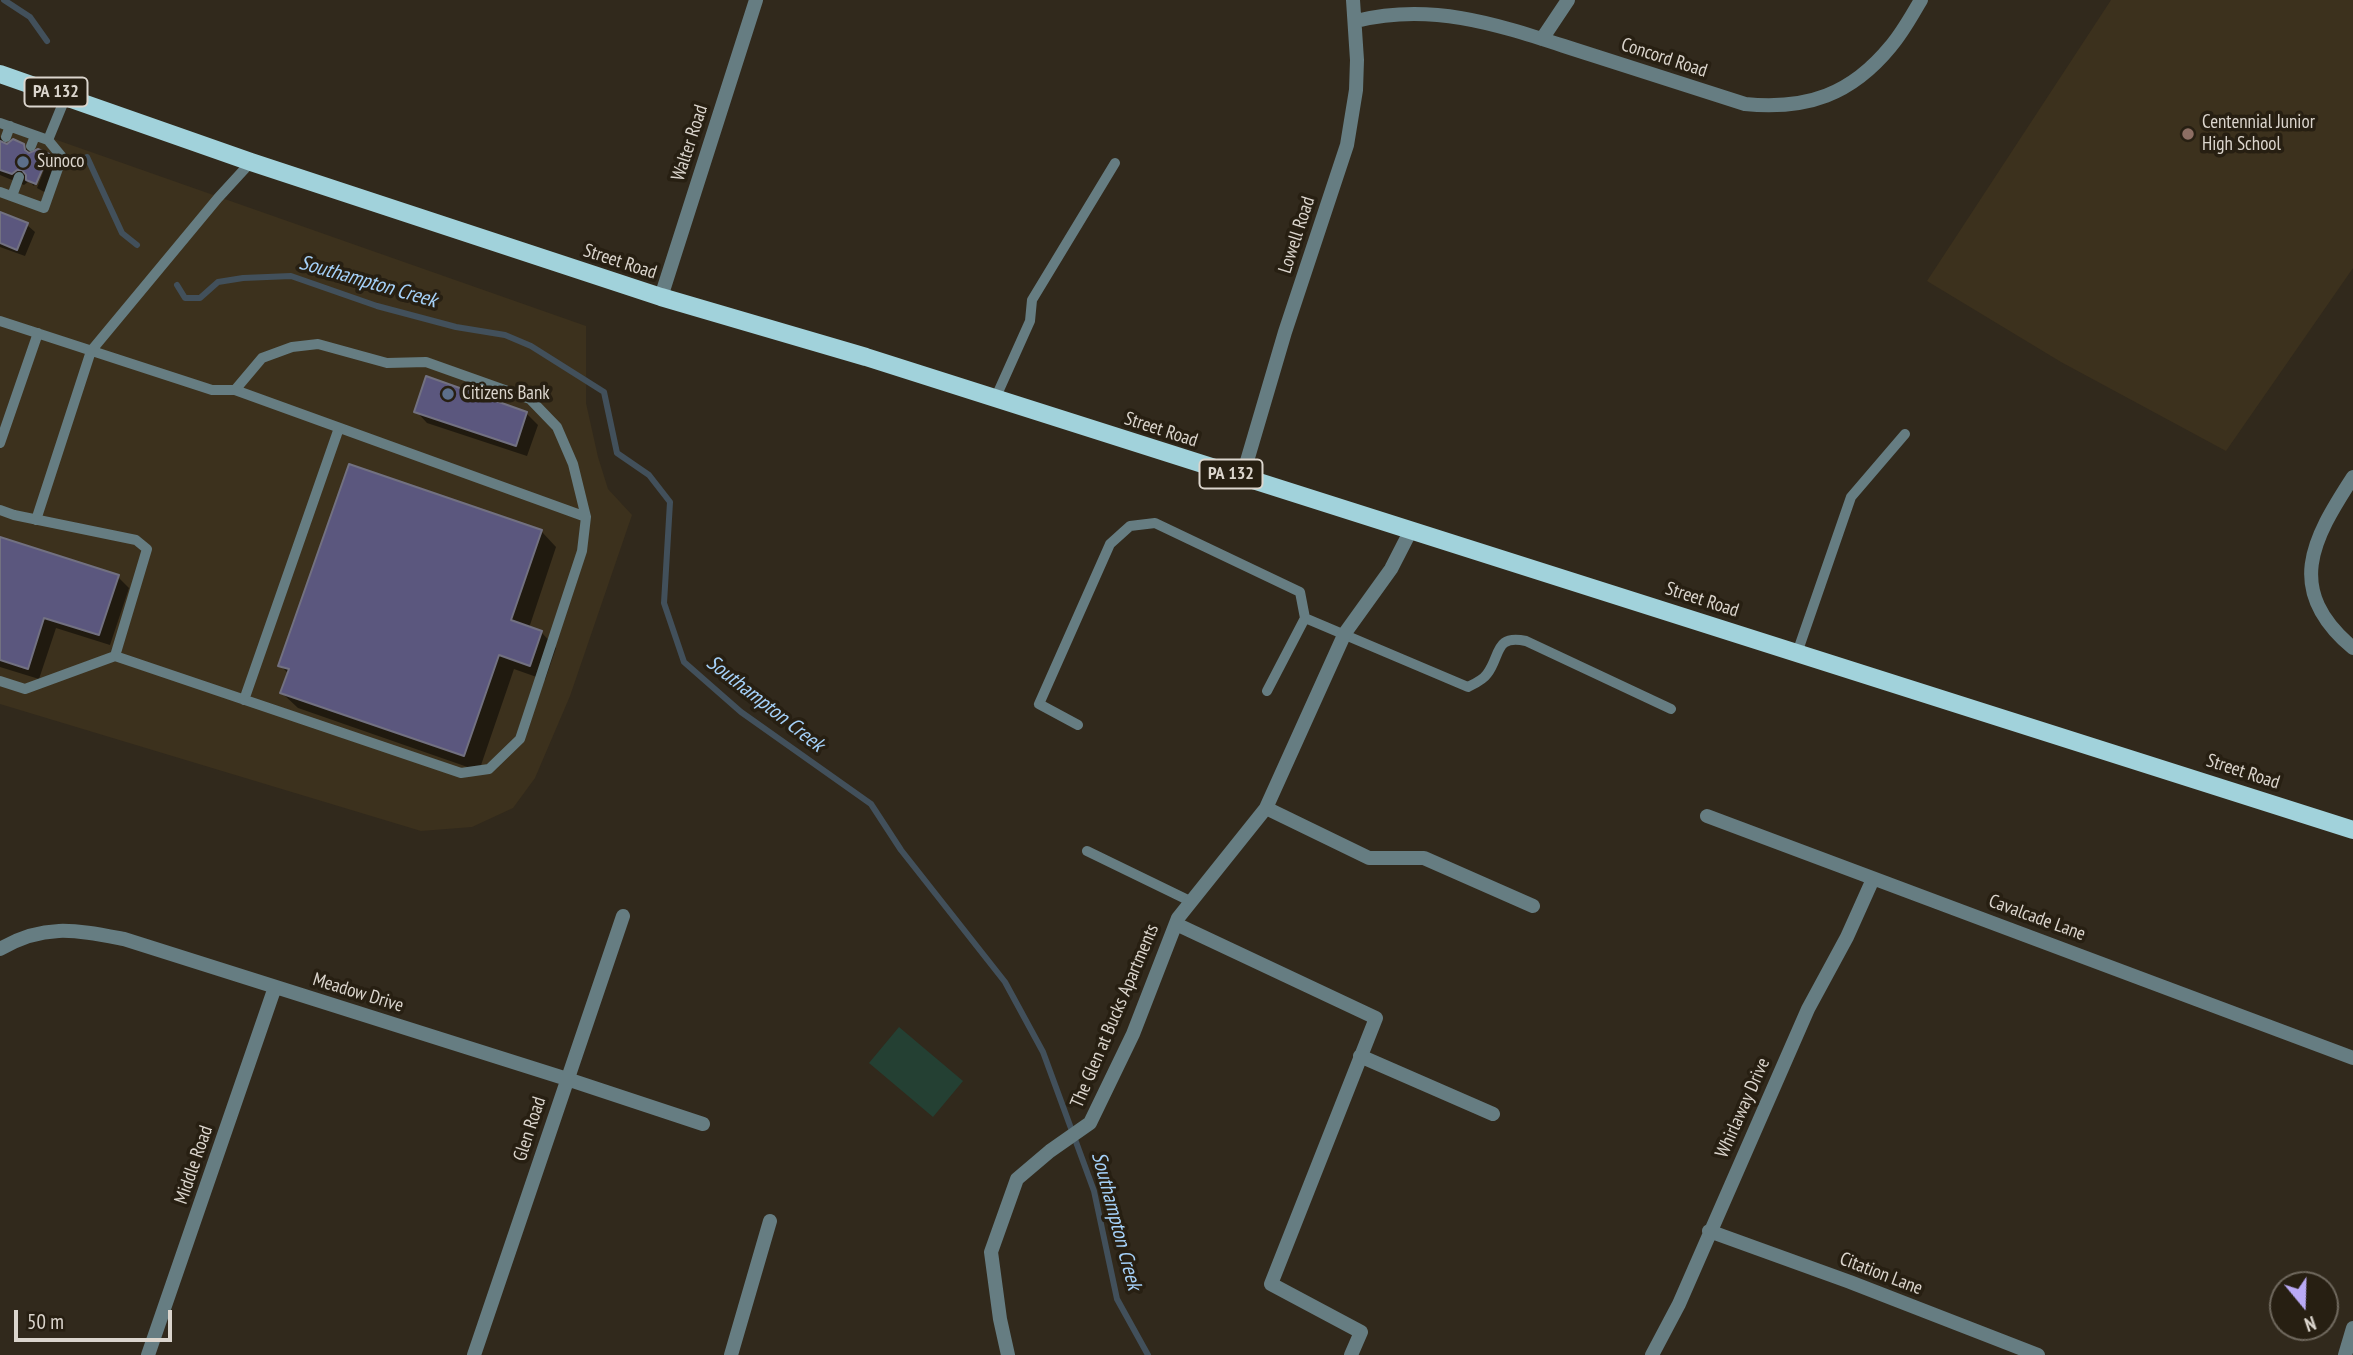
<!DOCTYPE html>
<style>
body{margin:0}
#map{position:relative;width:2353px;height:1355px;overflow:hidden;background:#31291c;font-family:"PT Sans Narrow",sans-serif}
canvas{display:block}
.north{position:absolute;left:2269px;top:1271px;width:70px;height:70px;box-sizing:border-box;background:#271f12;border:2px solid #6f685d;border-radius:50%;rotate:161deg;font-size:19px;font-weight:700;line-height:28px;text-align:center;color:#dbd5cd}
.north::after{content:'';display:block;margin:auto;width:24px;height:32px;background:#baaaf6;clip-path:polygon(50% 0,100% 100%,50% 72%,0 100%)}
.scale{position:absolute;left:14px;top:1310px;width:158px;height:32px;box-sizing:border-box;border:4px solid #dbd5cd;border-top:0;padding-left:9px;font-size:21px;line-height:24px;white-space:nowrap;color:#dbd5cd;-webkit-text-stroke:5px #271f12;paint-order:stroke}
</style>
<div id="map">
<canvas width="2353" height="1355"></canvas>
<div class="north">N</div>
<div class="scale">50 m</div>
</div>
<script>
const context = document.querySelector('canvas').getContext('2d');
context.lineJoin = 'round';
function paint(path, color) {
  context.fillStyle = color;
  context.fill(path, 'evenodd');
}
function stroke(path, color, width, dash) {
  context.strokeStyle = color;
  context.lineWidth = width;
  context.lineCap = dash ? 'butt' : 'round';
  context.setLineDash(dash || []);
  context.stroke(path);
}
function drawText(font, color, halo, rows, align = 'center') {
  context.font = font + ' "PT Sans Narrow",sans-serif';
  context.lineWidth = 7;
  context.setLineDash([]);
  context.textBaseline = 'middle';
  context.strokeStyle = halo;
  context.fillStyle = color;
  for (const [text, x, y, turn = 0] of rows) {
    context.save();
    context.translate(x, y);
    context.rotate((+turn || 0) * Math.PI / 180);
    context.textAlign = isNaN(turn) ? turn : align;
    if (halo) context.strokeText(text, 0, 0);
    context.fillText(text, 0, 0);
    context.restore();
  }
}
const built = new Path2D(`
 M2111,0H2353V268L2226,451L2061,362L1927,281Z
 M0,120L586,326V403L598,457L608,489L632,515L570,696L535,778L513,808L472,827L421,831L0,704Z`);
const green = new Path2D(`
 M899,1027L963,1081L933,1117L869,1063Z`);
const shadow = new Path2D(`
 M0,137L9,146L23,145L32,154L48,155L59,166L48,194L37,188L47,162H43L34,186L29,181L24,185L0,175Z
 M0,214L27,225L35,232L25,256L0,247Z
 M416,411L526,413L538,425L527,456L427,423Z
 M541,531L556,547L529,628L541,632L556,648L545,680L514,669L479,771L298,708L282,693L289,674L280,665Z
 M0,539L118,577L129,588L110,645L56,628L39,679L0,667Z`);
const stream = new Path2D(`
 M4,0L30,17L47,41
 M87,157L122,233L137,245
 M177,285L185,298H200L218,282L243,278L291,276L377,306L456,327L505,335L531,346L604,392L617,453L649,475L670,502L664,603L684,662L741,712L871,804L901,850L1005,982L1043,1052L1094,1191L1117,1299L1148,1355`);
const building = new Path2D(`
 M13,139L24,144L25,150L29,153L38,149L49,154L36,184L26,180V175L22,170H17L12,174L0,170V141L7,144Z
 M0,212L28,223L17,250L0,243Z
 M426,376L527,412L516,446L414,412Z
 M349,464L542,530L511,620L542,631L530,666L499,655L464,756L280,693L289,669L278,666Z
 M0,537L119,575L99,635L44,618L28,669L0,660Z`);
const lane = new Path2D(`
 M0,123L48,140L66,96
 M6,137L10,126
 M31,146L35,136
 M0,192L44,208L62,157L48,140
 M12,196L19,177
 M0,321L212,390H235L586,517L582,551L520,739L489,769L461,773L115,656L25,689L0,681
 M235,390L262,358L292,347L318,344L387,363L426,362L530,399L557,427L573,464L586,517
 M995,399L1030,321L1032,300L1115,163
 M0,443L38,333
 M0,510L14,515L136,540L147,549L115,656
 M36,520L91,351L218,198L251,162
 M1797,653L1851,497L1905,434
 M1267,691L1305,618
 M244,700L339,428
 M1078,725L1039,704L1110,544L1130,526L1155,523L1300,592L1305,618L1468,687C1474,684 1483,680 1487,674C1501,656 1494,634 1526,641L1671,709
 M1087,851L1192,902`);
const street = new Path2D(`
 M1356,21C1440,0 1512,30 1592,55C1643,71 1694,88 1745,104C1807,110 1851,95 1891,46C1903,32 1912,15 1921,0
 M1542,39L1568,0
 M661,297L756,0
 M2353,477C2312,540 2284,590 2353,648
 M1242,478L1285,332L1347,145L1356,90L1357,60L1353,0
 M1266,808L1369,858H1424L1533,906
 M1707,816L2353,1058
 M1176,924L1376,1018L1271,1284L1361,1332L1351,1355
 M0,949C44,923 76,930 124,939L567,1079L703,1124
 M1360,1056L1493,1114
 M1709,1231L1850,1282L2038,1355
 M148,1355L275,987
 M474,1355L623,916
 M731,1355L770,1221
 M1008,1355L1000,1319L991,1252L1017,1179L1050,1151L1090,1123L1133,1034L1178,918L1266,808L1345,633L1391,569L1411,530
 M1652,1355L1679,1304L1808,1009L1847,937L1873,879
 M2345,1355L2353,1328`);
const primary = new Path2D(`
 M0,74L251,162L661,297L866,357L2353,830`);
const markers = [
 [2188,134,7,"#8d6e63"],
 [23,162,7,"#5c6f8a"],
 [448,394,7,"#5c6f8a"]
];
const shields = [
 [56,92,63],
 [1231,474,63]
];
const shieldNames = [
 ["PA 132",56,92],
 ["PA 132",1231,474]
];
const streetNames = [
 ["Concord Road",1664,58,18],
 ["Walter Road",690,143,-72],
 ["Lowell Road",1297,235,-72],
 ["Street Road",620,262,18],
 ["Street Road",1161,430,18],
 ["Street Road",1702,600,18],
 ["Street Road",2243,772,18],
 ["Cavalcade Lane",2037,918,20],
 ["Meadow Drive",358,993,17],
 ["The Glen at Bucks Apartments",1115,1016,-67],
 ["Whirlaway Drive",1743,1108,-66],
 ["Glen Road",530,1129,-72],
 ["Middle Road",194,1165,-71],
 ["Citation Lane",1881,1274,21]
];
const poiNames = [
 ["Centennial Junior",2202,123],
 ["High School",2202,145],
 ["Sunoco",37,162],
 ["Citizens Bank",462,394]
];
const waterNames = [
 ["Southampton Creek",368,282,16],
 ["Southampton Creek",765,704,38],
 ["Southampton Creek",1116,1221,75]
];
paint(built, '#3c311d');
paint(green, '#244033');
paint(shadow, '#0007');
stroke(stream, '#42505b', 6);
paint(building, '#5b577e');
stroke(building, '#727181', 2);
stroke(lane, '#667d82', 10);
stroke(street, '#667d82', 14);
stroke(primary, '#a1d2db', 18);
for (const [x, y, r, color] of markers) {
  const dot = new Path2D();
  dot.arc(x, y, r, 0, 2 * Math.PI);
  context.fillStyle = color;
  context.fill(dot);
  stroke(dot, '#271f12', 2.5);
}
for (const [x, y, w] of shields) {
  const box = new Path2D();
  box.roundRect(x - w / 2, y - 14.5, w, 29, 5);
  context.fillStyle = '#271f12';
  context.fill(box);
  stroke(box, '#dbd5cd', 2);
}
drawText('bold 18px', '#dbd5cd', null, shieldNames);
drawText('19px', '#dbd5cd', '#271f12', streetNames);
drawText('19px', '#dbd5cd', '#271f12', poiNames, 'left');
drawText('italic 21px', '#a5d1f9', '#271f12', waterNames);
</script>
